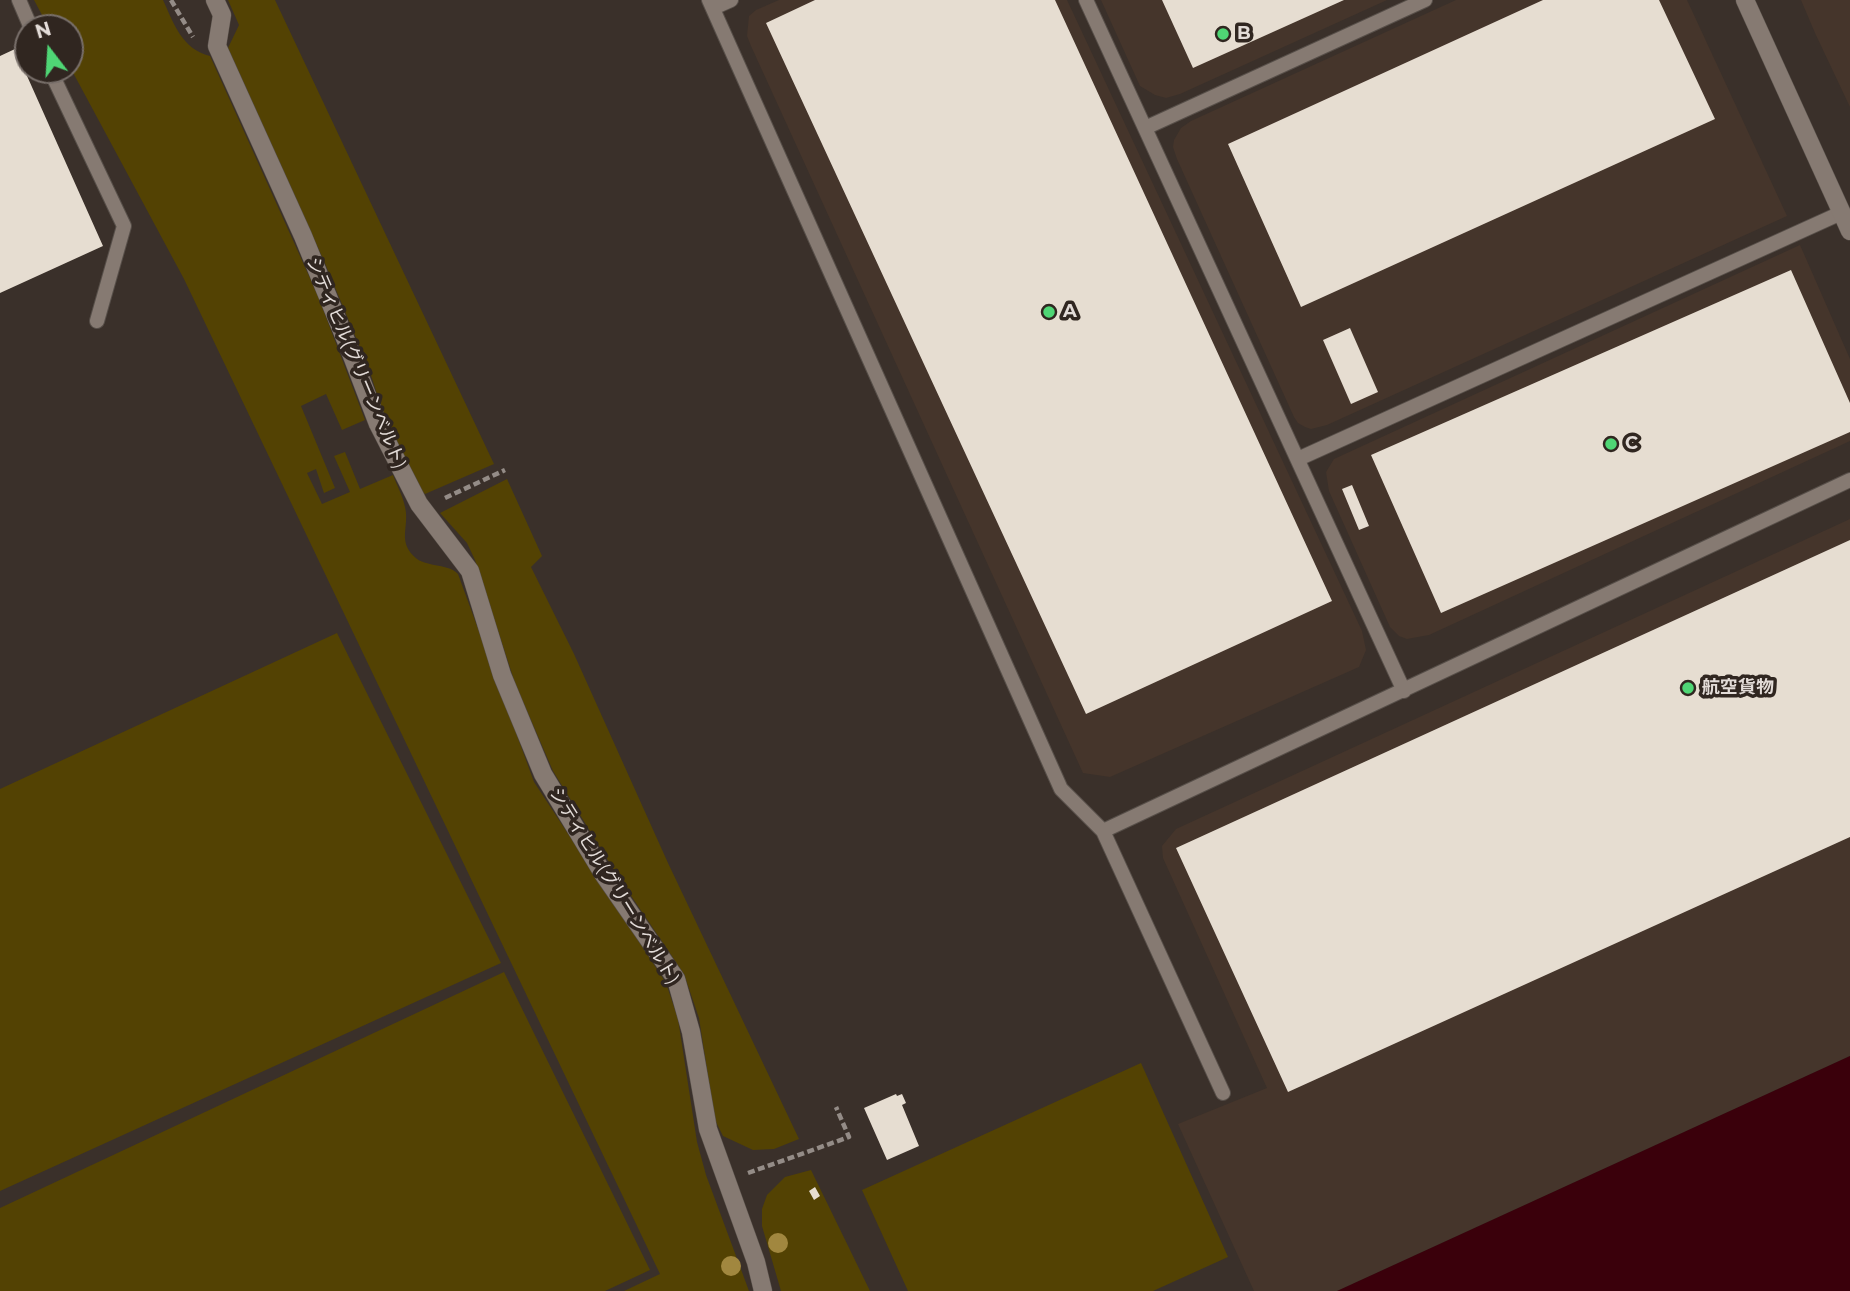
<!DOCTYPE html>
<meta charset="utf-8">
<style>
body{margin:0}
#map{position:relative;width:1850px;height:1291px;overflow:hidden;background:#3a302a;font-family:Montserrat,sans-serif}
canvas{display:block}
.north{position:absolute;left:14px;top:14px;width:70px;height:70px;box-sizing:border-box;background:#302620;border:2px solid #786f6a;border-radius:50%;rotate:343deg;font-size:19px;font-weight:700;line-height:28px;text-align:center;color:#e3dcd8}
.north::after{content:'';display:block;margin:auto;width:24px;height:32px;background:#4fd675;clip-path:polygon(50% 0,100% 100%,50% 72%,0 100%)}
</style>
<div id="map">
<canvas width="1850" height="1291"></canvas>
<div class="north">N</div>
</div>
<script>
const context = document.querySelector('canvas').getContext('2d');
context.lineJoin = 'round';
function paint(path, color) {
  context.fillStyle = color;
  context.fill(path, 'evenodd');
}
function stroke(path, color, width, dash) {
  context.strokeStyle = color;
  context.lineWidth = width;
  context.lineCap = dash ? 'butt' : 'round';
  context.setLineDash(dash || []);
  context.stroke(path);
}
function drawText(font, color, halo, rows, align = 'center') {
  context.font = font + ' Montserrat,"Noto Sans JP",sans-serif';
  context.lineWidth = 7;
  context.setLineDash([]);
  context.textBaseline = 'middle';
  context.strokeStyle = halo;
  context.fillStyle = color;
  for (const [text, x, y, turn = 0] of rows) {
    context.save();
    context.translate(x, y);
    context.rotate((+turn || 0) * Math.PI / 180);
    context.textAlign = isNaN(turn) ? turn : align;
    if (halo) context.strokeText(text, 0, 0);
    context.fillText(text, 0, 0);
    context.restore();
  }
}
const built = new Path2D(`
 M779,0H1067L1362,631L1366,650L1359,667L1110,777L1083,773L751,46L747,36L749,16L756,10Z
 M1101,0H1387L1180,94L1166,98L1155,95L1140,86Z
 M1456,0H1687L1787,216L1327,425L1311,429L1305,427L1298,423L1294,417L1177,159L1173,147L1174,140L1181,128L1191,121Z
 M1801,0H1850V107L1815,33Z
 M1800,245L1850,359V441L1429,635L1407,639L1399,636L1390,627L1329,491L1326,472L1334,459Z
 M1850,519V1056L1337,1291H1254L1178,1124L1267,1088L1163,858L1162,846L1176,829Z`);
const green = new Path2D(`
 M34,0H163C174,24 182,49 210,56L318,296L365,420L342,430L326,394L301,406L335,488L324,493L316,469L307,473L322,504L350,492L334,456L345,452L360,489L393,475C397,486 403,496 405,507C410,527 396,542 417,559C429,567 449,564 458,574L534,782L666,983L678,1019L697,1142L706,1175L749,1291H624L660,1274L184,279L70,67V28H49Z
 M228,0H275L494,464L425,494L416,486L383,413L369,369L324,261L228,48L239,25Z
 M507,479L542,556L531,567L574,654L668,863L799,1139L774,1149L753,1150L723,1136L715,1120L699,1018L684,974L617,875L553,771L515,683L475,560L467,543L440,513Z
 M337,633L501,963L0,1191V789Z
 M504,972L650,1270L605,1291H0V1208Z
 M1141,1063L1228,1257L1153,1291H908L862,1190Z
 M811,1170L870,1291H781L762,1226V1209L767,1195L785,1177Z`);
const water = new Path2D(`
 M1850,1056V1291H1337Z`);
const building = new Path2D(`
 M815,0H1055L1332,601L1086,714L766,23Z
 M1162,0H1344L1193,68Z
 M1543,0H1659L1715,119L1301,307L1228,144Z
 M15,49L103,246L0,293V56Z
 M1791,270L1850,403V432L1441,613L1371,455Z
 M1350,328L1378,392L1351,404L1323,340Z
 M1352,485L1369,526L1359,530L1342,489Z
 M1850,540V837L1288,1092L1176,848Z
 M896,1094L897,1096L902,1094L906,1103L902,1105L919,1146L887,1160L864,1108Z
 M815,1187L820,1196L814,1200L809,1191Z`);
const path = new Path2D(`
 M171,0L193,37
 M445,498L505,470
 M748,1173L849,1137L836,1107`);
const lane = new Path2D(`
 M19,0L31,28
 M709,0L1061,789L1103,831L1223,1093
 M1086,0L1404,691
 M713,8L731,0
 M50,70L124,226L97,321
 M1145,128L1425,0
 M1298,459L1841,213
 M1103,831L1850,480`);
const street = new Path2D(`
 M215,0L222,15L217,46L303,236L349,348L378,424L419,504L470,571L502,675L543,774L604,875L676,979L691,1032L708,1129L756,1262L763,1291`);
const secondary = new Path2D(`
 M1745,0L1850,231`);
const trees = [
 [778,1243],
 [731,1266]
];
const markers = [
 [1223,34,7,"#4fd675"],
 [1049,312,7,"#4fd675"],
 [1611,444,7,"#4fd675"],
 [1688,688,7,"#4fd675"]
];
const poiNames = [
 ["B",1237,34],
 ["A",1063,312],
 ["C",1625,444],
 ["航空貨物",1702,688]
];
const streetNames = [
 ["シティヒル(グリーンベルト)",356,363,67],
 ["シティヒル(グリーンベルト)",614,886,58]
];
paint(built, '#45352b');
paint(green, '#534203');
paint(water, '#3a000b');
paint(building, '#e6ddd1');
stroke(lane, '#574f49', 16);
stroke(street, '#574f49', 19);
stroke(secondary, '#574f49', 19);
stroke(path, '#948c87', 4.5, [7, 3.5]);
stroke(lane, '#867a72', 14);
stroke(street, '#867a72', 18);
stroke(secondary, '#867a72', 18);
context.fillStyle = '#a1873f';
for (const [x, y] of trees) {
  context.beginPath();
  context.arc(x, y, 10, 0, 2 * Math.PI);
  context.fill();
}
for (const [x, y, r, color] of markers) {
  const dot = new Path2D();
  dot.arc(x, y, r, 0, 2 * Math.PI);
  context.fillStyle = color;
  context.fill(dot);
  stroke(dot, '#302620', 2.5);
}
drawText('bold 18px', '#e3dcd8', '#302620', poiNames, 'left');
drawText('18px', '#e3dcd8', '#302620', streetNames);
</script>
